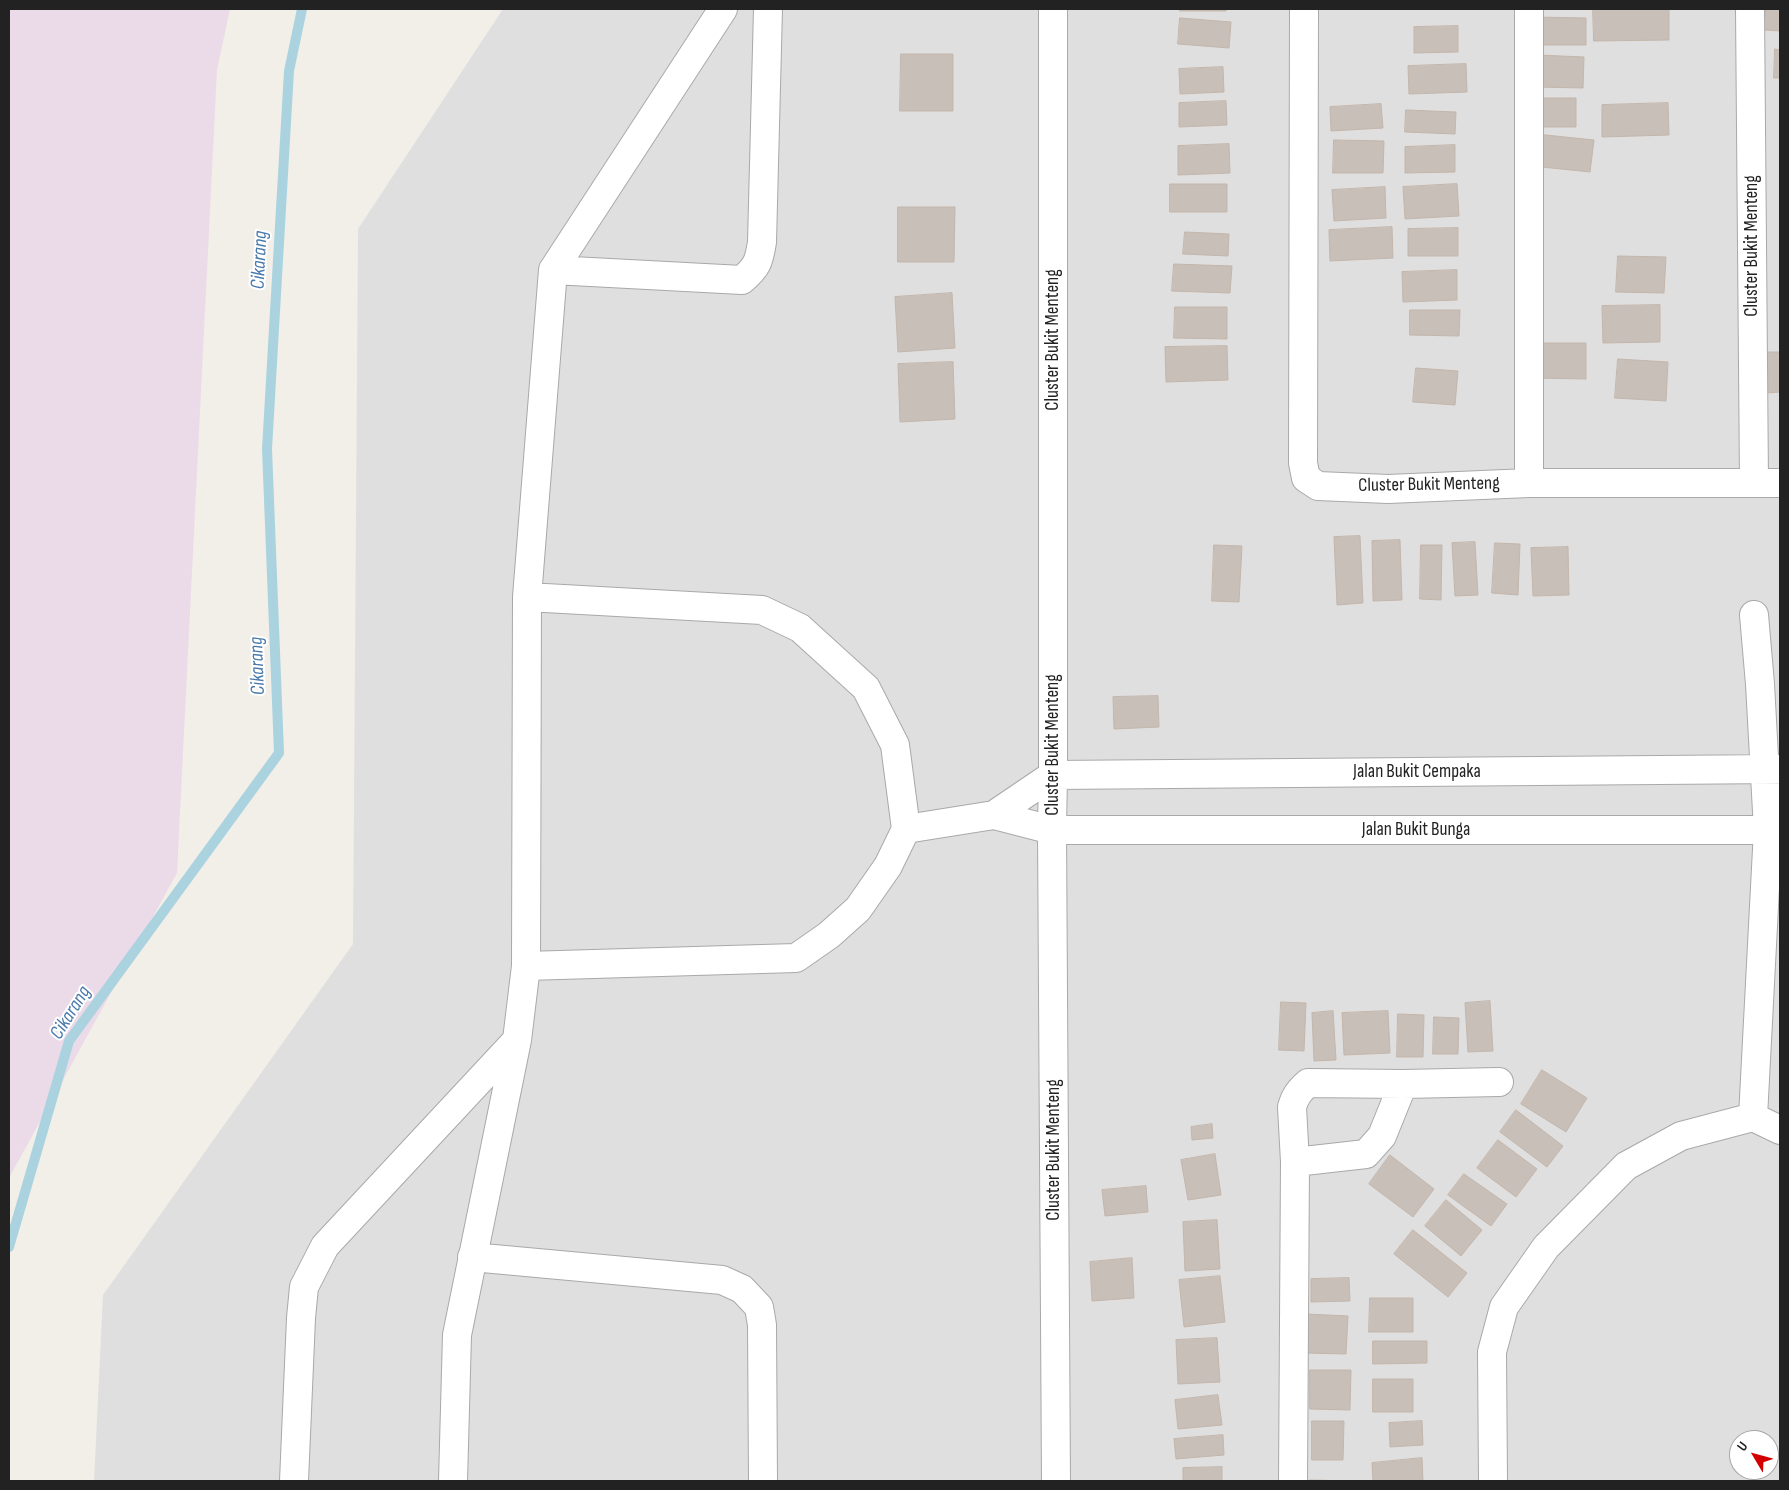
<!DOCTYPE html>
<style>
body{margin:0}
#map{position:relative;width:1789px;height:1490px;overflow:hidden;background:#f2efe9;font-family:"Sofia Sans Condensed",sans-serif}
canvas{display:block}
.frame{position:absolute;inset:0;border:10px solid #222;pointer-events:none}
.north{position:absolute;left:1729px;top:1430px;width:50px;height:50px;box-sizing:border-box;background:#fff;border:1px solid #a7a7a7;border-radius:50%;rotate:307deg;font-size:14px;font-weight:700;line-height:20px;text-align:center;color:#222}
.north::after{content:'';display:block;margin:auto;width:18px;height:22px;background:#d40000;clip-path:polygon(50% 0,100% 100%,50% 72%,0 100%)}
</style>
<div id="map">
<canvas width="1789" height="1490"></canvas>
<div class="frame"></div>
<div class="north">U</div>
</div>
<script>
const context = document.querySelector('canvas').getContext('2d');
context.lineJoin = 'round';
function paint(path, color) {
  context.fillStyle = color;
  context.fill(path, 'evenodd');
}
function stroke(path, color, width, dash) {
  context.strokeStyle = color;
  context.lineWidth = width;
  context.lineCap = dash ? 'butt' : 'round';
  context.setLineDash(dash || []);
  context.stroke(path);
}
function drawText(font, color, halo, rows, align = 'center') {
  context.font = font + ' "Sofia Sans Condensed",sans-serif';
  context.lineWidth = 4;
  context.setLineDash([]);
  context.textBaseline = 'middle';
  context.strokeStyle = halo;
  context.fillStyle = color;
  for (const [text, x, y, turn = 0] of rows) {
    context.save();
    context.translate(x, y);
    context.rotate((+turn || 0) * Math.PI / 180);
    context.textAlign = isNaN(turn) ? turn : align;
    if (halo) context.strokeText(text, 0, 0);
    context.fillText(text, 0, 0);
    context.restore();
  }
}
const residential = new Path2D(`
 M503,9H1780V1481H94L103,1295L353,944L358,229ZM1739,1440H1769V1470H1739Z`);
const industrial = new Path2D(`
 M9,9H230L217,70L177,873L9,1178Z`);
const stream = new Path2D(`
 M9,1247L69,1041L279,753L267,449L289,71L302,9`);
const building = new Path2D(`
 M1180,9H1226V11H1180Z
 M1593,9H1669V40L1594,41Z
 M1766,9H1780V31L1765,30Z
 M1535,17L1586,18V45H1534Z
 M1180,18L1231,22L1229,48L1178,44Z
 M1458,26V52L1414,53V27Z
 M1775,49L1780,50V78H1774Z
 M901,54H953V111H900Z
 M1538,55L1584,57L1583,88L1537,87Z
 M1466,64L1467,92L1409,94L1408,66Z
 M1223,67L1224,92L1180,94L1179,69Z
 M1535,98H1576V127H1535Z
 M1226,101L1227,125L1179,127V103Z
 M1668,103L1669,135L1602,137V105Z
 M1381,104L1383,128L1331,131L1330,107Z
 M1406,110L1456,112L1455,134L1405,132Z
 M1536,134L1594,140L1590,172L1532,166Z
 M1334,140L1384,141L1383,173H1333Z
 M1229,144L1230,173L1178,175V146Z
 M1455,145V172L1405,173V147Z
 M1170,184H1227V212H1170Z
 M1457,184L1459,216L1405,219L1403,187Z
 M1385,187L1386,218L1334,221L1332,190Z
 M898,207H955L954,262H898Z
 M1392,227L1393,258L1330,261L1329,230Z
 M1458,228V256H1408V229Z
 M1185,232L1229,234L1228,256L1183,254Z
 M1618,256L1666,257L1664,293L1616,292Z
 M1174,264L1232,266L1230,293L1172,291Z
 M1457,270V300L1403,302L1402,272Z
 M952,293L955,348L898,352L895,297Z
 M1660,305V342L1603,343L1602,306Z
 M1175,307H1227V339L1174,338Z
 M1410,310H1460L1459,336L1410,335Z
 M1534,343H1586V379L1534,378Z
 M1227,346L1228,380L1166,382L1165,347Z
 M1765,352H1780V392L1766,393Z
 M1618,359L1668,362L1666,401L1615,398Z
 M953,362L955,419L900,422L898,364Z
 M1416,368L1458,371L1455,405L1413,402Z
 M1360,536L1363,603L1337,605L1334,537Z
 M1400,540L1402,600L1373,601L1372,541Z
 M1475,542L1478,595L1455,596L1452,543Z
 M1495,543L1520,544L1518,595L1492,593Z
 M1214,545L1242,546L1239,602L1212,601Z
 M1421,545H1442L1441,600L1420,599Z
 M1568,547L1569,595L1533,596L1531,548Z
 M1158,696L1159,727L1114,729L1113,697Z
 M1490,1001L1493,1051L1468,1052L1465,1003Z
 M1281,1002L1306,1003L1304,1051L1279,1050Z
 M1333,1011L1336,1060L1314,1061L1312,1013Z
 M1388,1011L1390,1053L1344,1055L1342,1013Z
 M1398,1014L1424,1015L1423,1057H1397Z
 M1434,1017L1459,1018L1458,1054H1433Z
 M1542,1070L1587,1098L1566,1132L1521,1104Z
 M1516,1110L1563,1146L1547,1167L1500,1132Z
 M1212,1124L1213,1138L1192,1140L1191,1127Z
 M1498,1140L1537,1169L1516,1197L1477,1168Z
 M1215,1154L1221,1195L1188,1200L1181,1160Z
 M1390,1155L1434,1189L1413,1217L1369,1184Z
 M1464,1174L1507,1204L1491,1226L1448,1195Z
 M1146,1186L1148,1212L1105,1216L1102,1190Z
 M1446,1200L1482,1230L1461,1256L1425,1226Z
 M1217,1220L1220,1269L1185,1271L1183,1222Z
 M1413,1230L1467,1273L1448,1297L1394,1254Z
 M1132,1258L1134,1298L1092,1301L1090,1262Z
 M1220,1276L1225,1322L1184,1327L1179,1280Z
 M1349,1278L1350,1301L1311,1302V1279Z
 M1370,1298H1413V1332H1369Z
 M1306,1314L1348,1316L1346,1354L1305,1353Z
 M1217,1338L1220,1382L1178,1384L1176,1340Z
 M1373,1341H1427V1363L1373,1364Z
 M1310,1370H1351L1350,1410L1310,1409Z
 M1373,1379H1413V1412H1373Z
 M1218,1395L1222,1425L1178,1429L1175,1400Z
 M1312,1421H1344L1343,1460H1312Z
 M1422,1421L1423,1445L1390,1447L1389,1423Z
 M1223,1435L1224,1455L1176,1459L1174,1439Z
 M1422,1458L1423,1481H1373L1372,1463Z
 M1222,1467V1481H1183V1468Z
 M1310,1480L1355,1481H1310Z`);
const minor = new Path2D(`
 M1053,9V775L1052,830L1056,1481
 M1304,9L1303,463L1306,478L1318,486L1388,489L1529,483H1780
 M1529,9V483
 M1750,9L1754,483
 M553,270L742,280C757,267 759,262 762,242L768,9
 M994,815L1053,775L1780,769
 M906,829L994,815L1052,830H1768L1780,828
 M526,966L796,958L829,935L858,909L888,866L906,829L895,745L866,688L800,628L762,610L527,597
 M1753,1117L1768,830L1760,684L1754,615
 M1295,1162L1366,1154L1382,1136L1403,1084
 M472,1257L722,1280L742,1289L759,1307L762,1325L763,1481
 M294,1481L301,1318L304,1287L325,1246L517,1040
 M453,1481L457,1335L517,1040L526,966L527,597L553,270L723,9
 M1293,1481L1295,1162L1292,1107C1295,1096 1300,1090 1308,1083L1403,1084L1499,1082
 M1493,1481L1492,1352L1504,1307L1546,1247L1626,1166L1681,1136L1753,1117L1780,1130`);
const streetNames = [
 ["Cluster Bukit Menteng",1752,246,-90],
 ["Cluster Bukit Menteng",1053,340,-90],
 ["Cluster Bukit Menteng",1429,485,-1],
 ["Cluster Bukit Menteng",1053,745,-90],
 ["Jalan Bukit Cempaka",1417,772],
 ["Jalan Bukit Bunga",1416,830],
 ["Cluster Bukit Menteng",1054,1150,-90]
];
const waterNames = [
 ["Cikarang",260,260,-87],
 ["Cikarang",258,666,-92],
 ["Cikarang",71,1013,-58]
];
paint(residential, '#e0dfdf');
paint(industrial, '#ebdbe8');
stroke(stream, '#aad3df', 10);
paint(building, '#c7bfb8');
stroke(building, '#c4b6ab', 1);
stroke(minor, '#a9a9a9', 30);
stroke(minor, '#fff', 28);
drawText('19px', '#222', '#fff', streetNames);
drawText('italic 20px', '#4a7aab', '#fff', waterNames);
</script>
